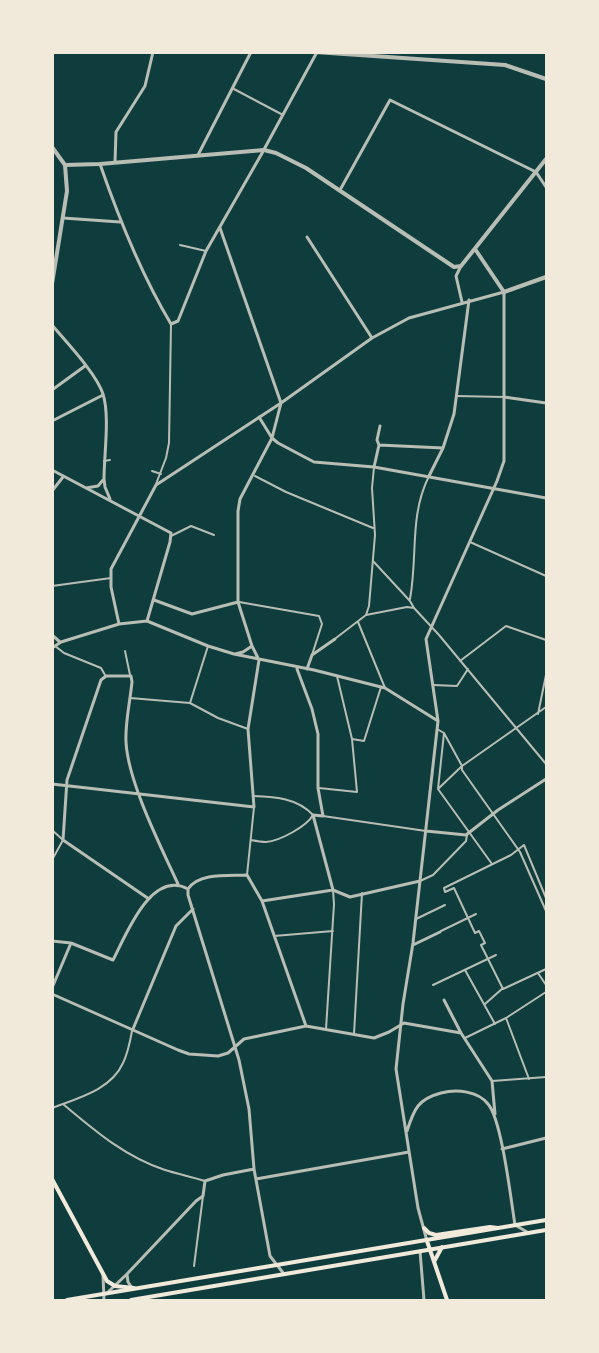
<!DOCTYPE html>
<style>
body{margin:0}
#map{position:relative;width:599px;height:1353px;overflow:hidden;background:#0f3d3e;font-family:Rubik,sans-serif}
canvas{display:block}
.frame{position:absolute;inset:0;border:54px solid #f1e9da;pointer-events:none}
</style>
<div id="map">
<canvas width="599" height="1353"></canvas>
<div class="frame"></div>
</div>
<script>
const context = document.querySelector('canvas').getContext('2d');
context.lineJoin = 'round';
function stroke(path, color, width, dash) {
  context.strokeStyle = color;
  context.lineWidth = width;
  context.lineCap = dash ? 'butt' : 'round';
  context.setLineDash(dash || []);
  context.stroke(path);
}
const pedestrian = new Path2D(`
 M232,88L283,115
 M180,245L206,251
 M456,396L504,397
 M104,461L110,460
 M152,471L161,474
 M255,476L286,492L373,528
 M156,484L166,458L169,443L171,324
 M171,536L191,526L214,535
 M470,542L546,576
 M373,561L410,601L414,608L439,635L546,764
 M52,586L111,578
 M410,599C418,556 409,516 429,476
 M239,602L319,616L322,624L312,655
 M366,615L369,606L375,535L372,488L374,467
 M358,622L385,688
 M336,638L366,615L407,607L414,608
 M55,646L64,653L101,668L105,675
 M125,651L130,675
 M460,661L506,626L546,640
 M337,676L352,739
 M433,685L457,686L468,669
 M130,698L190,703L218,718L248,729
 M190,703L208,646
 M546,707L462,766V770L520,852L546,911
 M538,714L546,675
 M437,729L444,733L438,789
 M319,788L357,792L352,739L364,741L381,687
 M438,789L492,864
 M438,789L462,766L444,733
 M323,816L426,831
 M52,830L63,840L52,860
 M251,840C256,841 262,842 266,842C280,841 307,826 313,815C297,798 276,797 253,796
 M247,875L254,807
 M420,881L433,875L466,841L467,835
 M546,898L524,845L511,855L444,888L445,892L454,888L475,933L479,931L485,943L481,945L503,989L546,969
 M416,919L445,905
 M441,931L476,914
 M274,936L333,931
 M465,970L495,1024
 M538,973L546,985
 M433,985L496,955
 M485,1004L503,988
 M506,1018L529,1079
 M326,1029L334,904L333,890
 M354,1034L362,893
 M465,1038L506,1018L546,992
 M492,1081L546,1077
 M63,1104C94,1130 125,1157 165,1170C178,1174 192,1177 205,1181
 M52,1108C78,1098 111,1090 123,1063C128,1053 130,1042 132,1031
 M194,1266L203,1196`);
const minor = new Path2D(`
 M198,155L251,52
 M115,162L116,132L145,86L153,52
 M100,164C119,219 141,274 171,324L178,321L206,251L261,155L317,52
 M340,190L390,100L536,172L546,187
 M63,218L120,222
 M220,228L281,403L272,438L240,499L238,511V602L252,646L259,660
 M307,237L372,338
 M461,266L456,276L462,302
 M52,325C67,343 96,373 103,394C110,416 104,455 104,479L105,487L110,499
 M52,390L85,366
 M504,397L546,403
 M259,417L272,438L278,443L314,462L374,467L546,498
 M52,421L103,395
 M379,445L443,448
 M374,467L379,445L377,440L380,426
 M52,470L171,533L170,542L147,621
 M429,476L443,448L454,414L469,300
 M86,488L98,486L103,480
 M52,491L63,477
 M154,600L192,614L238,602
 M119,624L111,587V569L156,485L281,403L372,338L409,318L504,292V461L497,481L426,639L438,721L413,943L403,1004L396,1069L418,1208L427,1241
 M52,635L60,642
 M52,648L61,642L119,624L147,621L208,646L234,654L314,670L385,688L438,721
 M235,654L243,652L252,646
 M297,669L312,709L318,734V788L323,816L313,815L333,890
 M307,669L312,655L335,639
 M52,784L254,807L248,729L259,660
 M426,831L466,835L498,810L546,779
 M188,889V895L239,1060L249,1109L254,1169L270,1256L284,1274
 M188,889C199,872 230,876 247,875L262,901L306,1026
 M333,890L350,897L420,881
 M149,899L63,840L67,780L101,680L106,676H131L132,682C130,702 125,723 126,742C128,782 161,847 178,884
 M262,901L333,890
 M52,941L71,943L113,960C126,935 151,869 188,889
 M413,945L440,932
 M52,988L71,943
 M52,994L178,1050L189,1054L218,1056L228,1053L244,1039L306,1026L374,1038L389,1032L404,1023L461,1033
 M444,1000L461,1033L492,1081L495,1114
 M133,1029L176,926L193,909
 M407,1131C414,1109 418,1099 441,1093C457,1089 478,1091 488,1104C502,1120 511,1201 515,1225L527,1232
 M502,1149L546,1138
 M256,1179L409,1152
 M420,1251L424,1300
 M103,1275L104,1300
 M132,1288L128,1282L127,1274L196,1201L203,1196L205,1181L223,1175L254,1169
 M108,1292L127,1274`);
const tertiary = new Path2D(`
 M315,52L505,65L546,79
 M52,147L65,165L67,191L52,284
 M65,165L100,164L264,150L276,153L306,168L454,267L461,266L546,159
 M475,249L504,292L546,277`);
const secondary = new Path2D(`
 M52,1179L107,1281L115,1286L134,1288
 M424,1228L429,1233L436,1235L490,1227L498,1228
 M427,1241L447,1300
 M435,1260L442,1247
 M67,1300L546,1220
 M131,1300L546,1230`);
stroke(pedestrian, '#b8beb3', 2);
stroke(minor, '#b8beb3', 3);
stroke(tertiary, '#b8beb3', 4);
stroke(secondary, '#f1e9da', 4);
</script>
